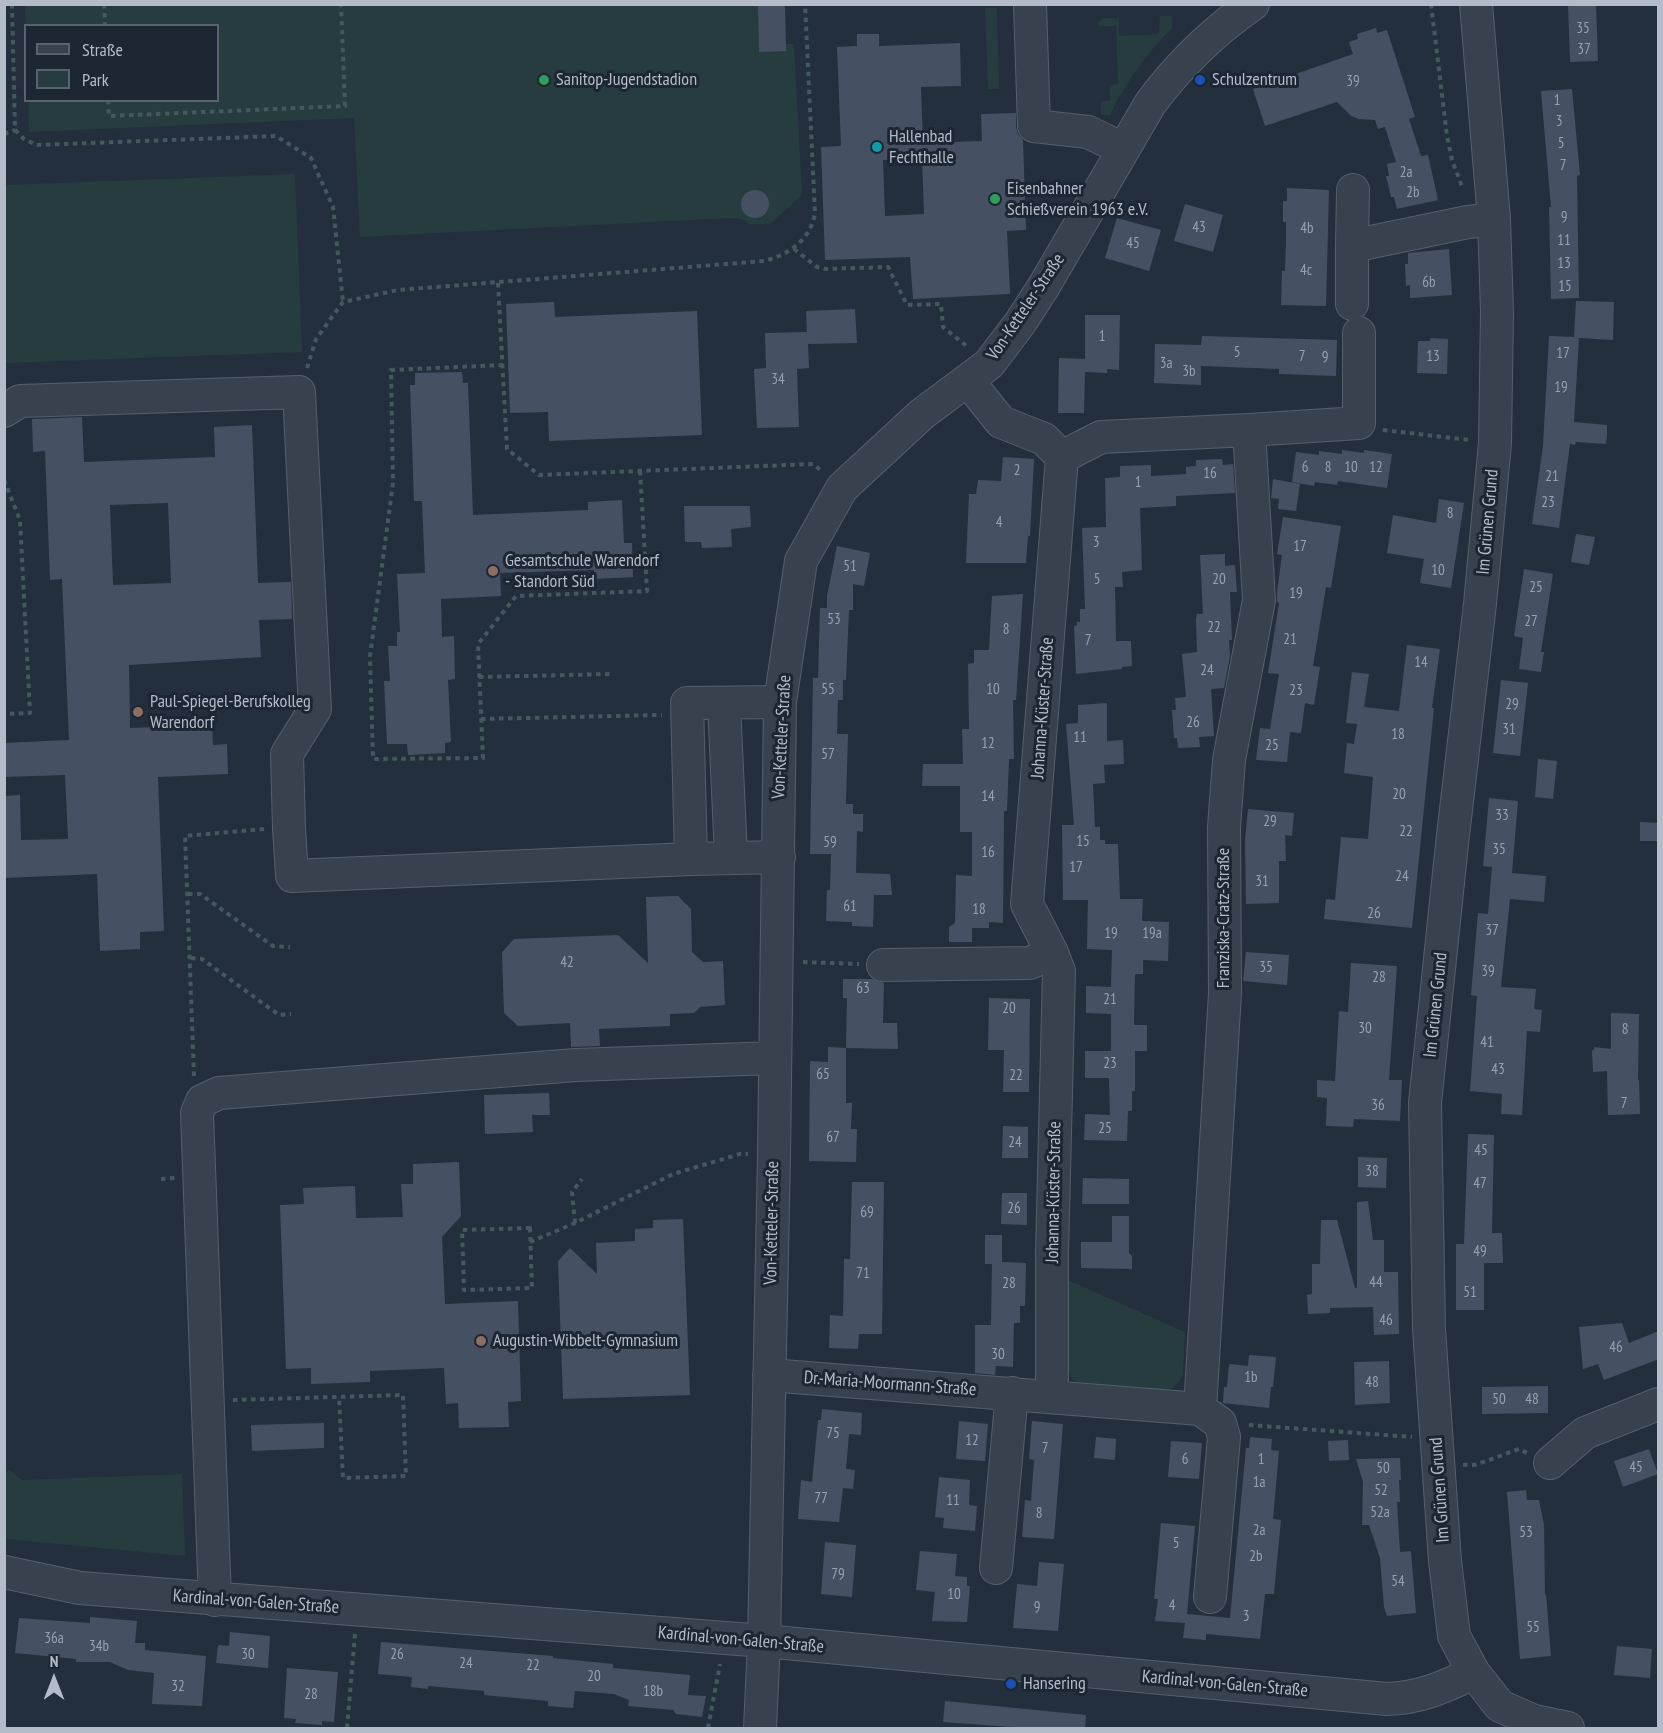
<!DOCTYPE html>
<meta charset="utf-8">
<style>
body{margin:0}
#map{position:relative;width:1663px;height:1733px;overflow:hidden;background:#242f3e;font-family:"PT Sans Narrow",sans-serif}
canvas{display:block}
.frame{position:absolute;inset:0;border:6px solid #b4bcc9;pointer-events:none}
.legend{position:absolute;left:24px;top:24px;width:195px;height:78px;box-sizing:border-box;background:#1d2633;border:2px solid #59626f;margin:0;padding:8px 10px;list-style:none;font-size:18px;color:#b4bcc9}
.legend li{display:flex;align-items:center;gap:12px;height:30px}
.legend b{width:30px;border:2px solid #59626f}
.north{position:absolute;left:24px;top:1649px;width:60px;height:60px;-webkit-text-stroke:4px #1d2633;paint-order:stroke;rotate:0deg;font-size:16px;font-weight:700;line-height:24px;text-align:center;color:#b4bcc9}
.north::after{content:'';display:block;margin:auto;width:21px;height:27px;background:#b4bcc9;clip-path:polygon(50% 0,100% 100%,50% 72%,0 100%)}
</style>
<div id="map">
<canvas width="1663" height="1733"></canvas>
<div class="frame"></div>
<ul class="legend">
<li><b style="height:8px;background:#38414e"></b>Straße</li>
<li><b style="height:16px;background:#263c3f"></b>Park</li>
</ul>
<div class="north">N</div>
</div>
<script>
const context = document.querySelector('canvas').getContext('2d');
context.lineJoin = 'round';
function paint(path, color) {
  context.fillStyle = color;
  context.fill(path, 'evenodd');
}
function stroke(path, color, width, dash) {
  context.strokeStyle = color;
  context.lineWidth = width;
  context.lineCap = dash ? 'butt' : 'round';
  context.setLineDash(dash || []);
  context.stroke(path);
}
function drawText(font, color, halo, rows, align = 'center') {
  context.font = font + ' "PT Sans Narrow",sans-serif';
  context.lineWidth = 6;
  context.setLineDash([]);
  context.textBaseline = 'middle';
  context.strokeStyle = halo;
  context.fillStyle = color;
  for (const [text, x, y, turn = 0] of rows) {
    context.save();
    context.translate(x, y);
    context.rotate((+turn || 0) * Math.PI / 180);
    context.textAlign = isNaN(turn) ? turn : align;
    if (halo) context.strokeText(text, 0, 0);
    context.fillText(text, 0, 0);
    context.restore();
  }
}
const green = new Path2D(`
 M25,5H785L786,44H794L802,195L770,224H748L742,219L730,218L360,237L354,118L29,132L28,101L218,100V26L26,25Z
 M985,8H997L999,89H988Z
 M1160,16H1172V28C1144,57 1128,79 1110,115H1101V101H1110V85L1118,84L1116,26H1098L1099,22L1103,18H1119V36L1159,34Z
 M295,174L302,352L5,363V185Z
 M1068,1280L1185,1332L1183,1376L1173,1388L1158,1391L1082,1385L1071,1378L1066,1365Z
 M9,1470L22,1480L182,1474L185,1556L5,1539V1473Z`);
const building = new Path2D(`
 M758,4H785L786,51L759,52Z
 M1568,4H1596L1598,61L1570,62Z
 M1376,28L1377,33L1387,30L1415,117L1409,119L1421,156L1428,155L1438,200L1397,209L1394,197H1391L1386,176H1389L1387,164L1396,162L1385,127L1378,129L1375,120L1359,119L1351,116L1337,102L1265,126L1253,89L1353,54L1349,42L1358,39L1357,34Z
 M857,34H879V46L960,43L961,86L921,87L923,143L982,141L981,114L1016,113V127L1018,134L1023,140L1026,230L1007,231L1010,294L913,299L910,257L825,260L821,147L841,146L837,47L857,46ZM922,158L924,214L885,216L883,160Z
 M1572,89L1580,175L1577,176L1579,298L1551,299L1549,207H1551L1541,91Z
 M1287,188L1329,190L1326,306L1281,305L1282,271H1285L1286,242V222H1283V201H1287Z
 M741 204a14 14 0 1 1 28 0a14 14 0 1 1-28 0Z
 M1185,204L1223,215L1213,252L1174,241Z
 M1117,218L1161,230L1149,271L1105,258Z
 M1449,249L1452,295L1410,298V285L1406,286L1405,264H1408V253Z
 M1576,301L1614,302L1613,340L1579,338L1574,422L1607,425V435L1606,444L1576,442L1575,445L1570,444L1559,528L1532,524L1543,446L1549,336L1574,337Z
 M554,302L555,317L697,311L702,435L549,441L548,412L510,413L506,304Z
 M855,309L857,343L808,344L809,368L797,369L799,427L757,428L754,369L766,368L765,333L807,332L806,311Z
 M1085,315H1120L1119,370L1107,369V373L1085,372L1084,413H1058L1059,358L1085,359Z
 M1202,336L1337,340L1336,376L1279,374V369L1201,366V385L1154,383L1155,344L1201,345Z
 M1430,338L1448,339L1447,374L1417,373L1418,341H1430Z
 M462,372L463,383H468L473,515L588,510V502L622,500L624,543H632L633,577L595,579L594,570L500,573L501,596L441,599L442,637L454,636L455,679L448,680L451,742L445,743V753L408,755L407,744H387L384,681H390L388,646H397V632H400L397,574L425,573L422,501H414L410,385H415V373Z
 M82,417L84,462L215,457L214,427L252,425L258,583L291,582L292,619L259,620L261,657L129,665L130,728L212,725L213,745L227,744L228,774L158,777L164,931L140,932V949L100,951L97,874L4,878V796L20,795L21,840L68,839L65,775L4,777V743L69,740L62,579L50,580L45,451L33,452L32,419ZM168,503L171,583L113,585L110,505Z
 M1342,450L1364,453V450L1392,454L1387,488L1338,481L1337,485L1315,482L1314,486L1292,482L1296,452L1319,455V451L1342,454Z
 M1003,457L1034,459L1030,536H1028L1026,563H966L969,494H976L978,480L1001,481Z
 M1222,459L1223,465L1233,464L1235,493L1176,496V506L1140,508L1142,570L1122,572L1123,587H1115L1116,641H1131L1132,666L1122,667V669L1076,674L1074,626L1077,625V622H1080V609H1085L1082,528L1106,527L1105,478L1120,477V466L1151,465V476L1186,474V467L1196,466V460Z
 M1273,479L1300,484L1296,511L1278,509L1279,499L1271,498Z
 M1439,499L1464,503L1451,588L1420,583L1424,559L1387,553L1393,515L1436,523Z
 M684,506H750L751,527L731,529L732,547L702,548L701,542H685Z
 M1283,517L1341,526L1331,588L1326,587L1313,666L1320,667L1314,705L1305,703L1301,733L1290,732L1287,762L1256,760L1260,728L1270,729L1279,674L1268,673L1279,603L1277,602V592L1282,555L1277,554Z
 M1576,534L1595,537L1589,565L1571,562Z
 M837,546L870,553L864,586L853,584V610H849L846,680H843V700H838L837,734H848L846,804H853V814H863V832L857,831L856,873L890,874L892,895H874L873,927L852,926V922L826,921L827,890H830L831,854H810L813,678H818L820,608H827V596Z
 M1225,554V566L1235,565L1237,592H1230L1232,640H1229L1230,656L1224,688L1211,689L1214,736L1199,737L1200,747L1178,748L1177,738H1174L1172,710H1176L1175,698L1186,697L1182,654L1197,652L1196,620L1197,614H1203L1200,555Z
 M1524,569L1553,574L1541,652H1544L1541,672L1519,669L1523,638L1514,636Z
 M1023,594L1016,700H1013L1014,759H1009L1007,811H1004L1003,923L989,922V928H972V942H949V927L955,923L956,875L972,876V832H960V786H922L923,764H963L962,729H969L968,664L974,663V650H989L992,596Z
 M1407,645L1440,649L1432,708H1434L1412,928L1324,919L1326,899L1335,900L1341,837L1368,839L1373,777L1344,773L1347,743L1354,744L1357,724L1346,723L1352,672L1369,674L1364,707L1399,711Z
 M1501,680L1528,683L1520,756L1493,753Z
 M1107,703V741L1123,740L1124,764L1104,765L1105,783L1093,784L1095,827H1100V840H1105V844H1118L1120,899H1143L1142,921L1169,922L1168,961L1143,960V974H1135L1134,1025H1147V1051H1135V1091H1132V1111H1128L1127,1141L1084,1140L1085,1114L1110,1115L1109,1078H1085V1051H1111V1014L1086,1013V986L1111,987L1112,950L1087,949L1088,900H1063L1062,825H1074L1066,724L1078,723V705Z
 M1538,759L1557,761L1553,799L1535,797Z
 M1489,798L1518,801L1512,873L1546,876L1544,902L1510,899L1501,987L1536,989L1534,1009L1542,1010L1540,1032L1527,1031L1522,1115L1501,1114L1502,1094L1470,1091L1477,996L1471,995L1478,913L1488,914L1492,867L1483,866Z
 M1248,809L1294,813L1292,836L1285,835L1286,861H1279V903L1246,904L1245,840Z
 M1640,822L1659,823V841H1640Z
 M678,896L691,909L692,952L703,962L723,961L725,1005L700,1007L694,1013L670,1014V1026L599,1029L600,1046L571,1047L570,1023L518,1026L504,1013L502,952L514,939L618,935L648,963L646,897Z
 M1246,952L1289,955L1287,985L1243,981Z
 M1351,963L1397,966L1389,1080H1402L1400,1121L1354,1119L1353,1127L1326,1126L1327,1098L1317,1097V1080L1335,1081L1339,1011L1348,1012Z
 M843,979H873L884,983L883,1023H897L898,1049L846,1048V1103H852L851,1129H857L856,1162L809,1161L810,1061L828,1062V1047L846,1048L847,998H843Z
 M989,998L1030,999L1029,1092H1003L1004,1050H988Z
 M1611,1013L1639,1014L1638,1080H1639L1640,1114L1608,1115L1607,1071L1593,1072L1592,1050H1594V1047L1611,1049Z
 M549,1093L550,1115H532L533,1132L485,1134L484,1095Z
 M1003,1126L1028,1127V1158H1002Z
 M1468,1134L1494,1135L1492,1233H1502L1503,1263H1484V1310H1456V1244H1464Z
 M1358,1157L1387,1158L1386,1188L1358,1187Z
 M459,1162L461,1216L442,1237L445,1304L518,1301L521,1401L508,1402L509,1427L459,1428L458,1403L446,1404L444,1368L370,1371V1382L311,1384V1368L286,1369L280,1205L304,1204L303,1188L355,1186L356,1218L403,1217L401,1184H413V1164Z
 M1083,1178L1129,1179V1204H1082Z
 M852,1182H884L882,1334H859L858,1349L829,1348L830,1315L843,1316L844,1259H850Z
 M1002,1193H1027V1225L1001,1224Z
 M1368,1201L1373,1240H1384V1272H1398L1399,1334L1374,1335L1373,1307L1330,1308V1313L1308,1314L1307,1295L1312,1294V1264H1320L1321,1220H1337L1355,1288H1357V1202Z
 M1112,1216H1129V1253L1132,1256V1269L1081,1268V1242H1112Z
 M683,1219L690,1395L563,1399L558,1261L570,1248L597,1274L596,1243L635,1241V1229L653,1228V1220Z
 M985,1235H1002V1262L1026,1263L1025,1306H1020V1323H1014L1013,1367L996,1366L995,1375L975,1373V1325H991L992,1264H985Z
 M1622,1323L1629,1343L1659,1331V1359L1604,1380L1598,1364L1583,1369L1579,1327Z
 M1249,1355L1276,1357L1273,1387H1271L1269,1408L1223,1403L1224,1387H1227L1229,1364L1248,1366Z
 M1389,1361L1390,1403L1355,1405L1354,1362Z
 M1548,1386V1413L1482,1414V1387Z
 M822,1409L862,1413L861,1435L849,1434L846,1469L855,1470L853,1489L843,1488L839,1522L798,1519L801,1480L812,1482L818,1420H821Z
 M959,1421L988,1424L985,1461L956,1459Z
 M1032,1421L1063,1424L1054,1539L1022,1537L1025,1500L1031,1501L1034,1460L1029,1459Z
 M324,1423V1448L252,1451L251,1425Z
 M1096,1437L1116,1439L1115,1460L1094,1458Z
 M1250,1437L1272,1439L1271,1450L1279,1451L1273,1519L1281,1520L1276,1571L1274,1594H1265L1260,1639L1206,1634V1640L1183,1638L1185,1623L1155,1621L1158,1599H1154L1161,1523L1195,1526L1187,1614L1230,1618L1246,1448H1249Z
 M1348,1440L1349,1460L1329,1461L1328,1441Z
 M1171,1441L1202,1443L1199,1479L1168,1477Z
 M1649,1449L1658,1474L1623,1487L1614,1461Z
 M1400,1458L1401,1480H1399L1400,1502H1397L1400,1552L1411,1551L1416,1613L1387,1616L1384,1607L1380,1558L1369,1525H1362L1363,1482L1356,1459Z
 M939,1477L970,1480L969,1505L977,1506L975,1531L943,1528L944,1518L935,1517Z
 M1526,1490L1527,1500H1539L1544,1525L1545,1595L1546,1594L1551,1656L1520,1659L1507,1492Z
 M825,1542L856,1545L852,1597L821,1594Z
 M920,1551L957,1554L955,1576L967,1577V1586H970L967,1622L932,1621L935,1592L916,1590Z
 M1039,1562L1064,1564L1058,1631L1013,1628L1017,1584L1037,1586Z
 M90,1617L137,1621L135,1643H145V1650L206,1656L202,1706L152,1704L154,1673L128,1670L110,1662H76V1659L15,1653L19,1618L90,1623Z
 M230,1632L270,1636L268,1668L216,1663L218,1645L229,1646Z
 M381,1642L553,1656V1658L613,1664V1668L690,1675L688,1695L706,1696L702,1717L676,1714L673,1710L628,1706L629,1700L614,1694L575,1691L573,1708L548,1706V1701L484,1695V1691L428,1686V1689L411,1687L412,1677L378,1674Z
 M1617,1646L1652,1649L1650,1678L1614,1675Z
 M287,1668L338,1672L334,1722L322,1721V1725L295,1723L296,1719L284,1718Z
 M945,1701L1086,1715L1085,1728H1025L943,1722Z`);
const path = new Path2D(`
 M12,4L15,130L24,139L37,145L276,136L311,158L333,207L343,302
 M104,4L105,26
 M1431,4L1447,136L1452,160L1463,189
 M108,100L109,116L345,106L341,4
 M4,134L15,130
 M794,249L817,267L826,269L888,267L907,305L941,304L943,327L969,348
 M498,283L507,449L539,475L813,464L823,472
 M503,365L391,370L393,483L370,656L373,759L483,758L478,644L516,596L647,591L640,470
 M307,368L316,339L343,302L398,290L764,261C789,255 811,239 815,213L805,4
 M1383,430L1470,440
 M4,480L20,520L30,713L4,714
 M479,677L612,674
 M481,719L662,715
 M188,894H200L273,946L290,947
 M191,958L202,959L279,1015L291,1014
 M803,962L859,964
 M194,1076L185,836L264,829
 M161,1179L175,1178
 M575,1223L572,1192L582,1179
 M530,1228L532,1288L464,1290L462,1230Z
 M530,1242L575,1223L673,1174L740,1154H748
 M233,1400L403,1395L406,1476L343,1478L339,1397
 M1249,1425L1412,1437
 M1463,1465H1475L1519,1449L1527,1453
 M347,1728L355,1634
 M708,1728L720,1664`);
const minor = new Path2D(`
 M1030,4L1034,126L1088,132L1123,149
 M1476,4L1494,219L1497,312L1495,443L1480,604L1452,844L1425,1103L1429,1329L1445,1561L1454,1636L1474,1673L1500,1706L1534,1721L1568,1728
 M1352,246L1353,190
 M1352,304V246L1468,222L1494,219
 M968,381L1001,422L1044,439L1062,457
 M4,411L20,401L299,392L315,709L287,754L289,828L292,876L691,859L779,857
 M1062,457L1101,437L1249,430L1359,423V333
 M724,703L731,857
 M691,859L687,703L780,702
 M883,965L1030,963L1052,953
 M769,1375L1200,1409L1220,1423L1224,1437L1210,1597
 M1052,1396V1254L1059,971L1052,953L1027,904L1062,457
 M1200,1409L1225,993L1224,827L1229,760L1259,600L1249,430
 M1550,1463L1585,1433L1658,1404
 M996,1568L1012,1393
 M4,1572L80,1588L764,1641L1387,1699C1421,1698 1443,1687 1474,1673
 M215,1600L197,1113L202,1101L219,1093L576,1065L774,1058
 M760,1728L764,1641L774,1156L780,702L801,561L842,488L922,414L989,364L1020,323L1044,286L1150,104C1178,66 1214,31 1253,4`);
const markers = [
 [544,80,6,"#2e9e5b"],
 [1200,80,6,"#1a4fb4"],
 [877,147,6,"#0f9aa8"],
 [995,199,6,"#2e9e5b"],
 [493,571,6,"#8d6e63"],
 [138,712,6,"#8d6e63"],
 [481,1341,6,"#8d6e63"],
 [1011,1684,6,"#1a4fb4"]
];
const numberNames = [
 ["35",1583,29],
 ["37",1584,50],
 ["39",1353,82],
 ["1",1557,101],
 ["3",1559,122],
 ["5",1561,144],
 ["7",1563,166],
 ["2a",1406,173],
 ["2b",1413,193],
 ["9",1564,218],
 ["43",1199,228],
 ["4b",1307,229],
 ["11",1564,241],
 ["45",1133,244],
 ["13",1564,264],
 ["4c",1306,271],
 ["6b",1429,283],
 ["15",1565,287],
 ["1",1102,337],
 ["5",1237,353],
 ["17",1563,354],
 ["7",1302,357],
 ["13",1433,357],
 ["9",1325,358],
 ["3a",1166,364],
 ["3b",1189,372],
 ["34",778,380],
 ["19",1561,388],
 ["6",1305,468],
 ["8",1328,468],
 ["10",1351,468],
 ["12",1376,468],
 ["2",1017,471],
 ["16",1210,474],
 ["21",1552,477],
 ["1",1138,483],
 ["23",1548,503],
 ["8",1450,514],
 ["4",999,523],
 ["3",1096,543],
 ["17",1300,547],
 ["51",850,567],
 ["10",1438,571],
 ["5",1097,580],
 ["20",1219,580],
 ["25",1536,588],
 ["19",1296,594],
 ["53",834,620],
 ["27",1531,622],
 ["22",1214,628],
 ["8",1006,630],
 ["21",1290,640],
 ["7",1088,641],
 ["14",1421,663],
 ["24",1207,671],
 ["55",828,690],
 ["10",993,690],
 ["23",1296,691],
 ["29",1512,705],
 ["26",1193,723],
 ["31",1509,730],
 ["18",1398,735],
 ["11",1080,738],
 ["12",988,744],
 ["25",1272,746],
 ["57",828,755],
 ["20",1399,795],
 ["14",988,797],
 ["33",1502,816],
 ["29",1270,822],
 ["22",1406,832],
 ["15",1083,842],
 ["59",830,843],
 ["35",1499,850],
 ["16",988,853],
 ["17",1076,868],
 ["24",1402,877],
 ["31",1262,882],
 ["61",850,907],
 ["18",979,910],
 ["26",1374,914],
 ["37",1492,931],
 ["19",1111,934],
 ["19a",1152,934],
 ["42",567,963],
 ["35",1266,968],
 ["39",1488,972],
 ["28",1379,978],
 ["63",863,989],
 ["21",1110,1000],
 ["20",1009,1009],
 ["30",1365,1029],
 ["8",1625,1030],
 ["41",1487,1043],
 ["23",1110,1064],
 ["43",1498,1070],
 ["65",823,1075],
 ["22",1016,1076],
 ["7",1624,1104],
 ["36",1378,1106],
 ["25",1105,1129],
 ["67",833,1138],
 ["24",1015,1143],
 ["45",1481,1151],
 ["38",1372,1172],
 ["47",1480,1184],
 ["26",1014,1209],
 ["69",867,1213],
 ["49",1480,1252],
 ["71",863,1274],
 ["44",1376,1283],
 ["28",1009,1284],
 ["51",1470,1293],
 ["46",1386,1321],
 ["46",1616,1348],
 ["30",998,1355],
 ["1b",1251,1378],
 ["48",1372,1383],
 ["50",1499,1400],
 ["48",1532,1400],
 ["75",833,1434],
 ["12",972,1441],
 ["7",1045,1449],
 ["6",1185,1460],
 ["1",1261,1460],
 ["45",1636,1468],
 ["50",1383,1469],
 ["1a",1259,1483],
 ["52",1381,1491],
 ["77",821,1499],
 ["11",953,1501],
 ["52a",1380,1513],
 ["8",1039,1514],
 ["2a",1259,1531],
 ["53",1526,1533],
 ["5",1176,1544],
 ["2b",1256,1557],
 ["79",838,1575],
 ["54",1398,1582],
 ["10",954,1595],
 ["4",1172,1606],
 ["9",1037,1608],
 ["3",1246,1617],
 ["55",1533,1628],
 ["36a",54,1639],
 ["34b",99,1647],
 ["30",248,1655],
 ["26",397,1655],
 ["24",466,1664],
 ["22",533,1666],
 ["20",594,1677],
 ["32",178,1687],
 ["18b",653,1692],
 ["28",311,1695]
];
const poiNames = [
 ["Sanitop-Jugendstadion",556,80],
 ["Schulzentrum",1212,80],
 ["Hallenbad",889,137],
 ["Fechthalle",889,158],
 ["Eisenbahner",1007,189],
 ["Schießverein 1963 e.V.",1007,210],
 ["Gesamtschule Warendorf",505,561],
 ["- Standort Süd",505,582],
 ["Paul-Spiegel-Berufskolleg",150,702],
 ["Warendorf",150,723],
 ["Augustin-Wibbelt-Gymnasium",493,1341],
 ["Hansering",1023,1684]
];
const streetNames = [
 ["Von-Ketteler-Straße",1026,307,-56],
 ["Im Grünen Grund",1488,522,-85],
 ["Johanna-Küster-Straße",1043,708,-86],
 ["Von-Ketteler-Straße",782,737,-87],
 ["Franziska-Cratz-Straße",1224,918,-90],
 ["Im Grünen Grund",1436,1005,-84],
 ["Johanna-Küster-Straße",1054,1192,-89],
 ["Von-Ketteler-Straße",772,1223,-89],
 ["Dr.-Maria-Moormann-Straße",890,1384,4],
 ["Im Grünen Grund",1440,1490,-94],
 ["Kardinal-von-Galen-Straße",256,1602,4],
 ["Kardinal-von-Galen-Straße",741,1640,5],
 ["Kardinal-von-Galen-Straße",1225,1684,5]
];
paint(green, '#263c3f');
paint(building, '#455162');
stroke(minor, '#565f6c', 34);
stroke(path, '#44595c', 4, [4.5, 4.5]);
stroke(minor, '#38414e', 32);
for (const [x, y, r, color] of markers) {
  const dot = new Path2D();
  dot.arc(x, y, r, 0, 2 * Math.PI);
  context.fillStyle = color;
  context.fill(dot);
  stroke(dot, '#1d2633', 2);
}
drawText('15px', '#98a1af', null, numberNames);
drawText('18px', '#b4bcc9', '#1d2633', poiNames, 'left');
drawText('18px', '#b4bcc9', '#1d2633', streetNames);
</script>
